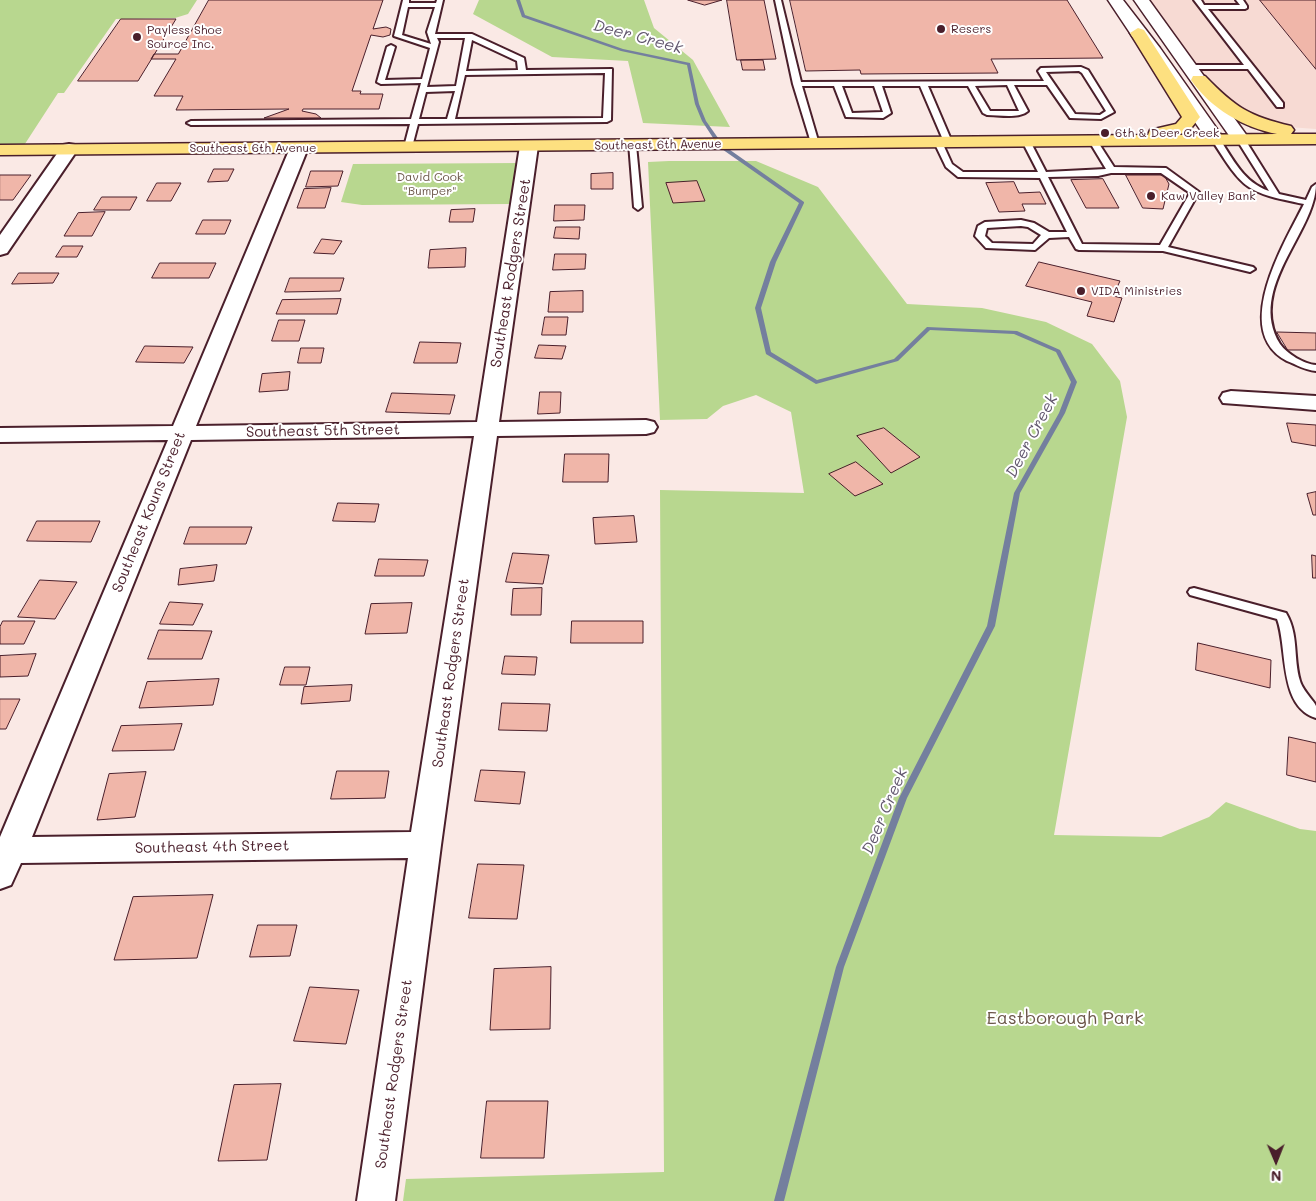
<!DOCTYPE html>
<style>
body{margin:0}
#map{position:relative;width:1316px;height:1201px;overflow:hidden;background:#fae9e5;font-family:Mali,sans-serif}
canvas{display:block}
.north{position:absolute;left:1251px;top:1136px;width:50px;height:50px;-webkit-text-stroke:4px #fff;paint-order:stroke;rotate:179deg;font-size:14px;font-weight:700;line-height:20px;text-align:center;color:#4a1f2b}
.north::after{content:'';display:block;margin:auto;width:18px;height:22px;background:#4a1f2b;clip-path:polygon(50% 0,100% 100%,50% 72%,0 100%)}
</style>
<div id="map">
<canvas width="1316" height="1201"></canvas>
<div class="north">N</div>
</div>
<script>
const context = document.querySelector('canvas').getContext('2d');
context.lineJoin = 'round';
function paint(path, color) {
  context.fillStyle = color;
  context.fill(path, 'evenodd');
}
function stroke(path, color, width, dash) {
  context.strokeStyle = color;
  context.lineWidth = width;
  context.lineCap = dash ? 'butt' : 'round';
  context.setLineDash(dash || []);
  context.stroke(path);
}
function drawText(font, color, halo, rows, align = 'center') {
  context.font = font + ' Mali,sans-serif';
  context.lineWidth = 4;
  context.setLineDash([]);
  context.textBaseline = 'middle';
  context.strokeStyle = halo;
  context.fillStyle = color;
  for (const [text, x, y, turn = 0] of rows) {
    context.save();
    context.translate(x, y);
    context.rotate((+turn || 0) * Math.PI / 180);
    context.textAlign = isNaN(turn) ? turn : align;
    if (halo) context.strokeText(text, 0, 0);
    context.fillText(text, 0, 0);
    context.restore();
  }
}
const built = new Path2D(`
 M1150,0H1316V129L1289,127L1248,116L1211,84Z`);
const green = new Path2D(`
 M0,0H197L188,14L175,18L116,19L64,93H58L21,150H0Z
 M479,0H644L654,28L693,60L730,127L643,123L628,61L552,57L473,14Z
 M669,161H756L818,187L907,304L982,308L1046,322L1092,344L1120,381L1127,417L1054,835L1161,837L1209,817L1226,802L1300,829L1316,831V1201H403L406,1179L664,1172L660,490L804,493L791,412L756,395L723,406L707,419L660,420L648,162Z
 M519,163L510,204L362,205L341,202L353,164Z`);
const stream = new Path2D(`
 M516,0H520L525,15L623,49L690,63L699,104L706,121L723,145L804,202V203L776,262L761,308L771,352L817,380L894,359L927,327L1017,331L1060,350L1077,382L1065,413L1020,493L995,626L907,798L844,967L784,1201H774L836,967L899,798L987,626L1014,493L1059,413L1071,382L1056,352L1014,334L930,330L898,361L816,384L766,354L755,308L770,262L799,203L719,147L702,121L695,104L687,65L621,51L522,17Z`);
const building = new Path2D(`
 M209,0H383L373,29L386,27L391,29L390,35L383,37L371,35L352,91H361L360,94H383L379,109H303L302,111L316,114L321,118H264L289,109L176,110L183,96H154L176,59H151L154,54H178Z
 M688,0H722L705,5Z
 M727,0H764L776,59L737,60Z
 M790,0H1067L1103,58L991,59L998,73L861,74L860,70L806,71Z
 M1260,0H1316V69Z
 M121,19H176L138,81H78Z
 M741,60H763L765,70H743Z
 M214,169H234L228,181L208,182Z
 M311,171H343L338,186L306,187Z
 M613,173V189H591V174Z
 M0,175H31L13,200H0Z
 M1126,175H1164L1169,184L1163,209L1143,208Z
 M1103,179L1119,208H1086L1071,180Z
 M697,181L705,201L673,203L666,183Z
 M1014,182L1019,193L1040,192L1046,204H1022L1025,211L999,212L986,183Z
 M157,183H181L171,201H147Z
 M331,188L325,208H297L304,189Z
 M102,197H137L130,210H94Z
 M555,205H585L584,220L554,221Z
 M475,209L473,222H449L451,210Z
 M105,212L92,236H64L78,213Z
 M203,220H231L225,234H196Z
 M556,227H580L579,239L554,238Z
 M322,239L342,241L334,254L314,253Z
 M63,246H83L77,257H56Z
 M466,248L465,267L428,268L430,250Z
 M555,254H586L585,269L553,270Z
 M1039,262L1120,281L1113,296L1122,298L1114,322L1087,316L1092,302L1026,286Z
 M160,263H216L209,278H152Z
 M19,273H59L53,283L12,284Z
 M290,278H344L340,291L285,292Z
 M583,291V312H548L550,292Z
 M341,299L337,314H276L282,300Z
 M545,317H568L566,335H542Z
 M279,320H305L299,341H272Z
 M1277,332L1316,333V350H1288Z
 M420,342L461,343L457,363H414Z
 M539,345L566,346L562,359L535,358Z
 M145,346L193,347L184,363L136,362Z
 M301,348H324L321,363H298Z
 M290,372L288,390L259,392L262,374Z
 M540,392H561L560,413L538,414Z
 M392,393L455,395L450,414L386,412Z
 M1287,423L1316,425V446L1292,442Z
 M884,428L920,457L891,473L857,436Z
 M565,454H609L608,482H563Z
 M856,462L883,484L855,496L829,474Z
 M1316,492V515H1313L1307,494Z
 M338,503L379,504L375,522L333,521Z
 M634,516L637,542L595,544L593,518Z
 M37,521H100L91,542L27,541Z
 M190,527H252L246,544H184Z
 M513,553L549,555L543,584L506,582Z
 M1312,555L1316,556V578H1313Z
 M379,559L428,560L424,576H375Z
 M217,565L214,581L178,585L180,569Z
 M40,580L77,582L55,619L18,617Z
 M542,588L541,615H511L513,589Z
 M170,602L203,604L193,625L160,624Z
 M412,603L407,633L365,634L371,604Z
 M3,621H35L24,644H0V627Z
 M572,621H643V643H571Z
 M159,630L212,631L202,659H148Z
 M1198,643L1271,660L1270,688L1196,670Z
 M36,654L28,676L0,677V656Z
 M505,656L537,657L535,675L502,674Z
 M285,667H310L306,685H280Z
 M219,679L213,705L139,708L147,682Z
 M352,685L350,701L301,704L304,687Z
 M0,699H20L6,729H0Z
 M502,703L550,704L547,731L499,730Z
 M182,724L174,750L112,751L121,726Z
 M1289,737L1316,743V782L1287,775Z
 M481,770L525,772L520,804L475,801Z
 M337,771H389L385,798L331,799Z
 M146,772L135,817L97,820L109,774Z
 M478,864L524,865L517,919L469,918Z
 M213,895L197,958L114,960L133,897Z
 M258,925H297L290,956L250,957Z
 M551,967L550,1029L490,1030L494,969Z
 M310,987L359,990L346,1044L294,1041Z
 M281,1084L267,1160L218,1161L234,1085Z
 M487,1101H548L544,1158H481Z`);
const lane = new Path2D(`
 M403,0H409V3H436L437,0H443L435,34H472L524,58L526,70L612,69L611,120L607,122L418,124L412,147L408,149L404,147L410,124L191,125L187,123L191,121L411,119L421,83L381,84L377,82L387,47L391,45L395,47L385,80L422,79L430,48L394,36ZM408,7H435L427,32L431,44L402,35ZM437,38H465L456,86L427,87L439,42ZM472,40L517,61L518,70L466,71ZM605,73L603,118L455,119L465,75ZM455,91L447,119H419L426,92Z
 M775,0H781L801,82L1044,81L1038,71L1041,68L1081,67L1088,70L1114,112L1101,119L1070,118L1047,85H1014L1028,111C1019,119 999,115 987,115L983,113L968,86H928L952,142L948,144L944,142L920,86H882L891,113L883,118L846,117L834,86H802L819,144L812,146L793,84ZM1079,71L1082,73L1106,111L1100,115L1075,114L1046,72ZM1007,85L1019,111H990L975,86ZM842,86H874L883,112L852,113Z
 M1194,0H1201L1204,5H1240L1236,0H1243L1247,6V8L1245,9H1208L1283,103V107H1277L1248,69H1187V65H1244Z
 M1213,138H1219C1233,159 1243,182 1269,191L1237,140L1238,138H1244L1279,194L1306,200L1312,187L1316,184C1316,232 1246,288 1280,344C1287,354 1304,364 1316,365V371C1305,370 1297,365 1287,361C1230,331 1285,242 1304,204C1245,192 1244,190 1212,140Z
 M1023,139L1030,141L1046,172L1106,169L1089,141L1093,139H1096L1114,167L1166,168L1199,192L1168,247L1253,267L1255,269L1250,272L1163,251L1079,250L1076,249L1069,237L1049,238L1035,250L986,248L975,236L978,226L985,222L1021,220L1034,223L1049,232H1067L1040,178L958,177L946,167L934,142L941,140L952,164L963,172H1038L1022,141ZM1111,173H1161L1190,193L1160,245L1082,244L1048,177L1098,176ZM1021,226L1028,227L1041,235L1033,244L992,243L985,236L987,228Z
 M629,143L636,145L642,207L638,210L634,207Z
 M1194,588L1286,613C1299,635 1293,658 1300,681C1303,691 1315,702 1316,706C1316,710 1316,715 1316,718C1278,706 1288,648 1277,619L1190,595L1188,592L1190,589Z`);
const street = new Path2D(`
 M529,141L535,142L538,146L499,422L646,420L654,422L657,427L654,432L646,434L497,436L441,845L395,1201H357L408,858L21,863L11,885L0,889V837L168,440L0,442V428L173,426L290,148L293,144H305L308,148L196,426L477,422L520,146L523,142ZM474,436L411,832L32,837L191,440Z
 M69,144L75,145L78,149L7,253L0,255V235L63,145Z
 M1231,391L1316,396V410L1223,403L1220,398L1223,393Z`);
const secondary = new Path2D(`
 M1108,0H1123L1160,48L1222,136L1225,140L1222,144H1210L1148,54L1132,36Z
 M1134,0H1149L1250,140L1247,144H1235Z`);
const primary = new Path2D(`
 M1138,28L1144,30L1200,117L1188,132L1175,135L1277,134C1244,128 1210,108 1191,80L1193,76H1205C1236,108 1249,116 1291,126L1294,130L1291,134H1316V144L0,155V145L1148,135L1150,130L1176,124L1182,117L1130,33Z`);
const markers = [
 [941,29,5,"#4a1f2b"],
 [137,37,5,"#4a1f2b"],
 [1105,133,5,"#4a1f2b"],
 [1151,196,5,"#4a1f2b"],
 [1081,291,5,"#4a1f2b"]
];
const farPoinames = [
 ["Resers",951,29],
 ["Payless Shoe",147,30],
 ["Source Inc.",147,44],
 ["6th & Deer Creek",1115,133],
 ["Kaw Valley Bank",1161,196],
 ["VIDA Ministries",1091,291]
];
const farStreetnames = [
 ["Southeast 6th Avenue",658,145,-1],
 ["Southeast 6th Avenue",253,148]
];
const farParknames = [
 ["David Cook",430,177],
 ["\"Bumper\"",430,191]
];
const streetNames = [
 ["Southeast Rodgers Street",511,273,-81],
 ["Southeast 5th Street",323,431,-1],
 ["Southeast Kouns Street",149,512,-68],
 ["Southeast Rodgers Street",451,673,-82],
 ["Southeast 4th Street",212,847,-1],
 ["Southeast Rodgers Street",394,1074,-82]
];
const waterNames = [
 ["Deer Creek",638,37,15],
 ["Deer Creek",1032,436,-62],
 ["Deer Creek",885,811,-67]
];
const nearParknames = [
 ["Eastborough Park",1065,1018]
];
paint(built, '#f7dad3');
paint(green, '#b8d78f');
paint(stream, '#747f9e');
paint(building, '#f0b6a9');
stroke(building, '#4a1f2b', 1);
stroke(lane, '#4a1f2b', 4);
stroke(street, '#4a1f2b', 4);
stroke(secondary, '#4a1f2b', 3);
stroke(primary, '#4a1f2b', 3);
paint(lane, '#fff');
paint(street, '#fff');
paint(secondary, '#fff');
paint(primary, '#fde080');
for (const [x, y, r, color] of markers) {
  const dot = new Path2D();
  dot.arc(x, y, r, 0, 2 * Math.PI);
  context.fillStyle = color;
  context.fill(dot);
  stroke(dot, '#fff', 2);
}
drawText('12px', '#4a1f2b', '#fff', farPoinames, 'left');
drawText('12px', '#4a1f2b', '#fff', farStreetnames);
drawText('12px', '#6b5649', '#fff', farParknames);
drawText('15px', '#4a1f2b', '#fff', streetNames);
drawText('italic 16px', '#62576e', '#fff', waterNames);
drawText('18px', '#6b5649', '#fff', nearParknames);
</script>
